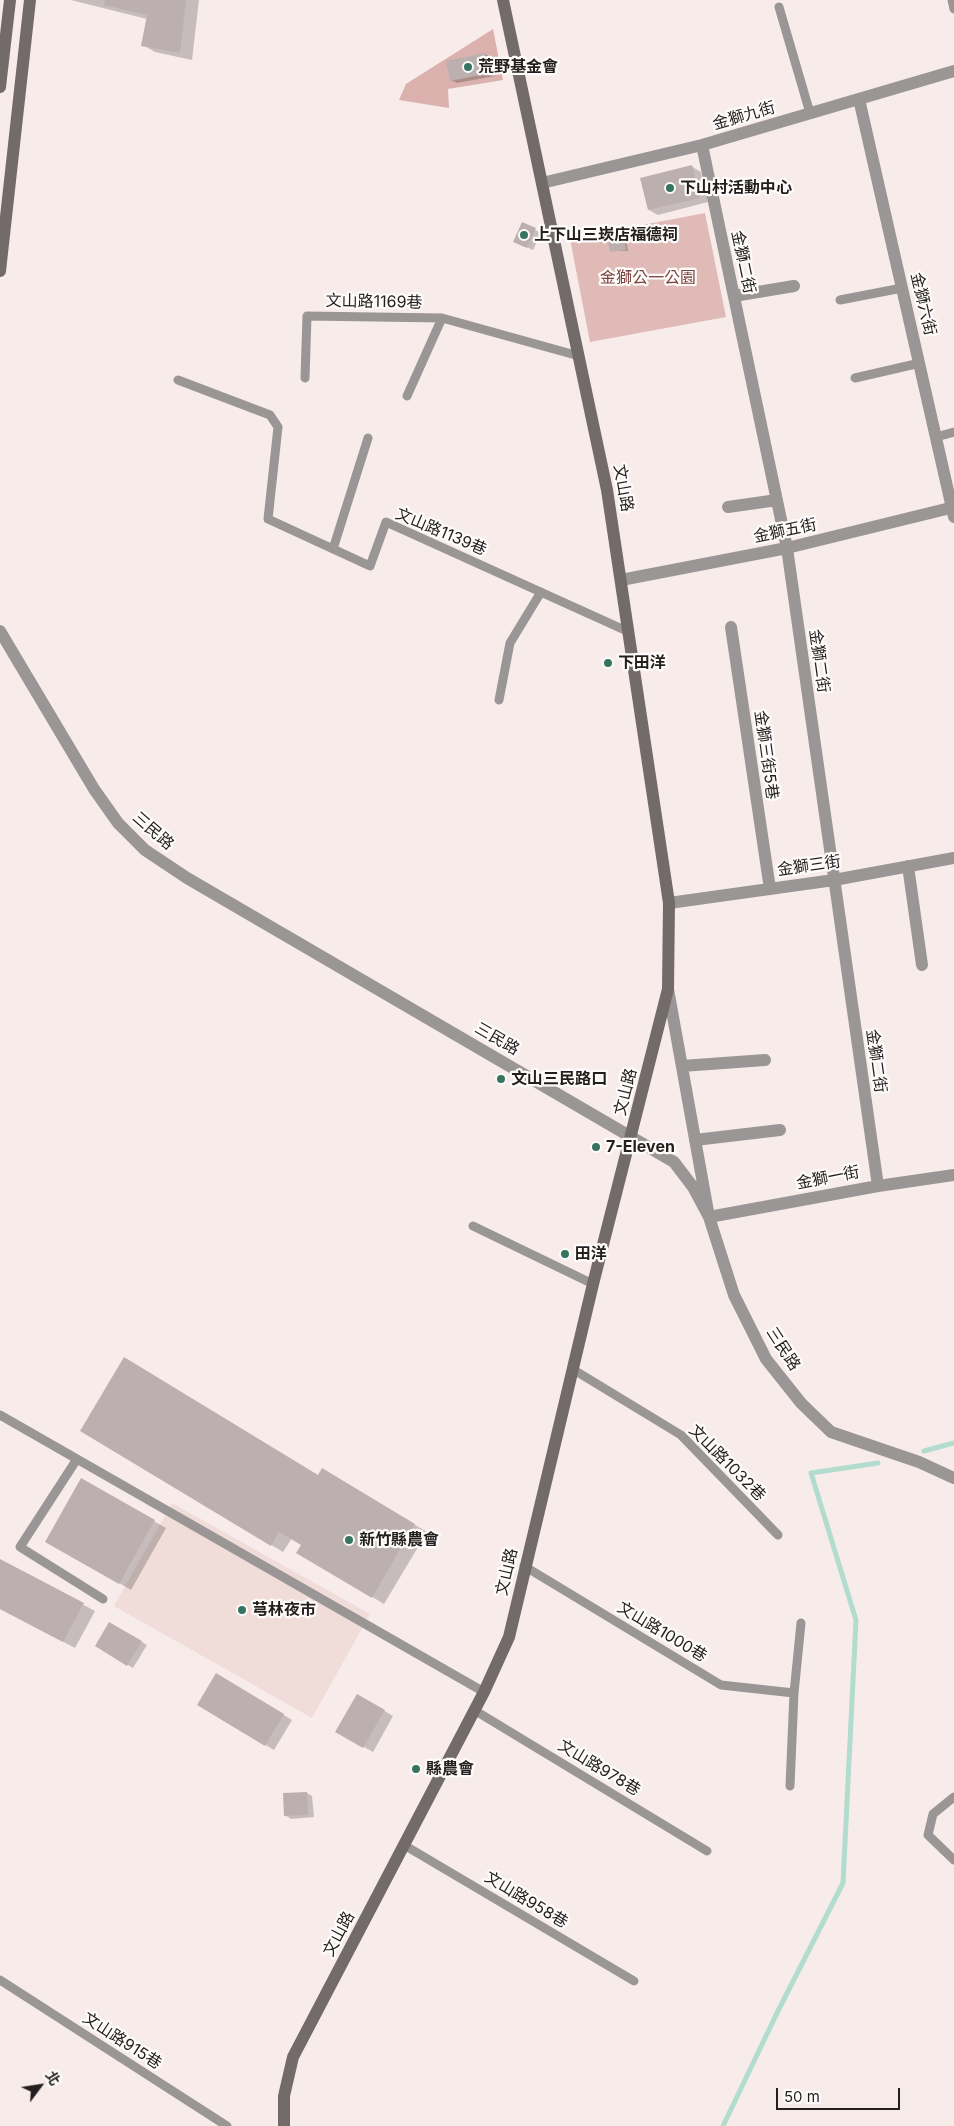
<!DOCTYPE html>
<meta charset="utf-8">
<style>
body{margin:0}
#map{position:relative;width:954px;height:2126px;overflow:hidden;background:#f8eceb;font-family:Inter,"Noto Sans TC",sans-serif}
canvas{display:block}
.north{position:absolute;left:15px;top:2061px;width:50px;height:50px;-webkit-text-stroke:4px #fefcfb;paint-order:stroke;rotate:59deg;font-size:14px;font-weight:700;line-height:20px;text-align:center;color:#241f1f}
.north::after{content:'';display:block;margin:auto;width:18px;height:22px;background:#241f1f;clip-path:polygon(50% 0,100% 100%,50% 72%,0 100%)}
.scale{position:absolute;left:776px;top:2088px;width:124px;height:22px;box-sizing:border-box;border:2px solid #241f1f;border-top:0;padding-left:6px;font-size:15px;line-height:18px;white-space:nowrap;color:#241f1f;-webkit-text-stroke:4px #fefcfb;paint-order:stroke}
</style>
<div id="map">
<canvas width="954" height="2126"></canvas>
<div class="north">北</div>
<div class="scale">50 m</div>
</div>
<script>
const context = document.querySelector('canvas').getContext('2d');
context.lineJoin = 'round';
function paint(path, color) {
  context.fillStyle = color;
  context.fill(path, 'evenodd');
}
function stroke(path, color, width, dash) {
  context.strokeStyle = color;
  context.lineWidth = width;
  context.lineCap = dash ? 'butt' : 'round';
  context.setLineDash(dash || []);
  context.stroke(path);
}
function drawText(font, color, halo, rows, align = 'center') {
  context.font = font + ' Inter,"Noto Sans TC",sans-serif';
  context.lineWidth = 4.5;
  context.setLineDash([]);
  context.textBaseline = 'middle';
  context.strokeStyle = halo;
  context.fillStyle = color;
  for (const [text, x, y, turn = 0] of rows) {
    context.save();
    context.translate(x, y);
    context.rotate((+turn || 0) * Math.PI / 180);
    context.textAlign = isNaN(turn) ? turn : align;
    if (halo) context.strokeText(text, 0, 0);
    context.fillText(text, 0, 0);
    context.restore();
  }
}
const built = new Path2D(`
 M172,1503L370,1614L312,1718L114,1606Z`);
const green = new Path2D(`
 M705,213L726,317L590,342L570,239Z`);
const forest = new Path2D(`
 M493,29L503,80L448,89L449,108L399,100L406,84Z`);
const shadow = new Path2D(`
 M71,0H199L192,60L155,52L143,45L147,19Z
 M485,54L491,57L495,76L457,83L451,80Z
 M691,166L701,172L708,202L658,215L649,210Z
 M523,224L541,233L533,250L520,244Z
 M623,235L626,237L628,251H611Z
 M82,1430L319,1476L322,1470L427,1532L384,1604L298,1552L302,1545L292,1538L283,1552Z
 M82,1480L166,1528L131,1590L47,1541Z
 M0,1560L95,1611L75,1648L0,1609Z
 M110,1623L147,1645L133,1668L96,1646Z
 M217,1675L292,1720L274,1750L199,1705Z
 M358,1695L393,1716L373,1752L337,1732Z
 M307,1793L312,1796L314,1817L291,1819L285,1815Z`);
const stream = new Path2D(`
 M924,1451L954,1443
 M723,2126L777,2013L843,1883L856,1620L811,1473L878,1463`);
const building = new Path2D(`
 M105,0H186L180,53L141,46L147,15L104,5Z
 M485,53L490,73L450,81L446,61Z
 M692,165L700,198L648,210L640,178Z
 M522,222L536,228L527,248L513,242Z
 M623,234L626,250L610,252L607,236Z
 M124,1357L318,1475L322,1468L415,1524L372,1598L296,1553L301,1545L279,1532L271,1546L80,1431Z
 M81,1478L155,1520L119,1584L45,1542Z
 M0,1559L84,1603L63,1642L0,1609Z
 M109,1622L142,1641L127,1666L95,1646Z
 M216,1673L284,1714L265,1746L197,1705Z
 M357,1694L385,1710L363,1748L335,1732Z
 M307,1792L308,1815L284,1816L283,1793Z`);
const service = new Path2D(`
 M952,0L954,9
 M779,7L810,113
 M840,300L902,288
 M305,378L307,316L442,318L579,356
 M855,378L920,363
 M178,380L270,415L278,427L268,519L370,566L386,522L629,632
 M407,396L442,318
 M936,437L954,432
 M333,549L368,438
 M499,700L510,643L541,592
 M473,1226L593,1284
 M574,1370L681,1435L778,1535
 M0,1415L484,1692
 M77,1459L20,1547L103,1599
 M524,1566L721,1685L794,1693
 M474,1710L707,1851
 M790,1786L794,1693L801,1623
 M954,1797L933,1814L928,1835L954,1860
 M404,1845L634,1981
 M0,1980L227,2126`);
const minor = new Path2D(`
 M859,99L954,517
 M702,145L787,548L878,1186
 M542,183L702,145L954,71
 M734,296L794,286
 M728,507L777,500
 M621,580L787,548L954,507
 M731,627L770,889
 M0,631L94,789L118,823L145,850L187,878L674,1162L693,1187L709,1217L734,1295L766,1359L801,1403L831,1432L919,1462L954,1478
 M908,866L922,965
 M669,903L834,880L954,858
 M668,989L709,1217L878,1186L954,1175
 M682,1066L765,1060
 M695,1140L780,1130`);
const secondary = new Path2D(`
 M0,87L10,0
 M0,271L30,0
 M284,2126V2096L293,2057L484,1692L509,1637L593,1284L668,989L669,903L607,490L503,0`);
const markers = [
 [468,67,5,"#357461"],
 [670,188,5,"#357461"],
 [524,235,5,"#357461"],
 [608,663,5,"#357461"],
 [501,1079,5,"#357461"],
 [596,1147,5,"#357461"],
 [565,1254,5,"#357461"],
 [349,1540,5,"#357461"],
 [242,1610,5,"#357461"],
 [416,1769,5,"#357461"]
];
const poiNames = [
 ["荒野基金會",478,67],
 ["下山村活動中心",680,188],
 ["上下山三崁店福德祠",534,235],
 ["下田洋",618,663],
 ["文山三民路口",511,1079],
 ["7-Eleven",606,1147],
 ["田洋",575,1254],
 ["新竹縣農會",359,1540],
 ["芎林夜市",252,1610],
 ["縣農會",426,1769]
];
const streetNames = [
 ["金獅九街",744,116,-16],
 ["金獅二街",743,262,78],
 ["文山路1169巷",374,302,1],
 ["金獅六街",923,304,77],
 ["文山路",623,488,80],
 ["金獅五街",785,531,-12],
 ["文山路1139巷",441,532,23],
 ["金獅二街",819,661,82],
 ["金獅三街5巷",766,755,82],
 ["三民路",153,831,41],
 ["金獅三街",809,866,-8],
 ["三民路",497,1039,30],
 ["金獅二街",876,1061,82],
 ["文山路",626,1092,-76],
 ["金獅一街",828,1178,-11],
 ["三民路",783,1349,57],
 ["文山路1032巷",727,1463,45],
 ["文山路",507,1572,-77],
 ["文山路1000巷",662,1632,31],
 ["文山路978巷",599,1768,31],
 ["文山路958巷",526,1900,31],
 ["文山路",339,1934,-62],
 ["文山路915巷",122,2041,33]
];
const parkNames = [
 ["金獅公一公園",648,278]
];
paint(built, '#f0dcd9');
paint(green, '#dfbab6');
paint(forest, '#dab1ac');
paint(shadow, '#0003');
stroke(stream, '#b2dccd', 5);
paint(building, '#bbb0af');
stroke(service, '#9a9695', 9);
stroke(minor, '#9a9695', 12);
stroke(secondary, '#726b6a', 12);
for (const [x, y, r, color] of markers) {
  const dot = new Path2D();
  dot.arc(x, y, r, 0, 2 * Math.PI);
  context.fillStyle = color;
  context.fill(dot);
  stroke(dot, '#fefcfb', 2);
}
drawText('bold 16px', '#241f1f', '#fefcfb', poiNames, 'left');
drawText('16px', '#241f1f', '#fefcfb', streetNames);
drawText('16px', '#7b423e', '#fefcfb', parkNames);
</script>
